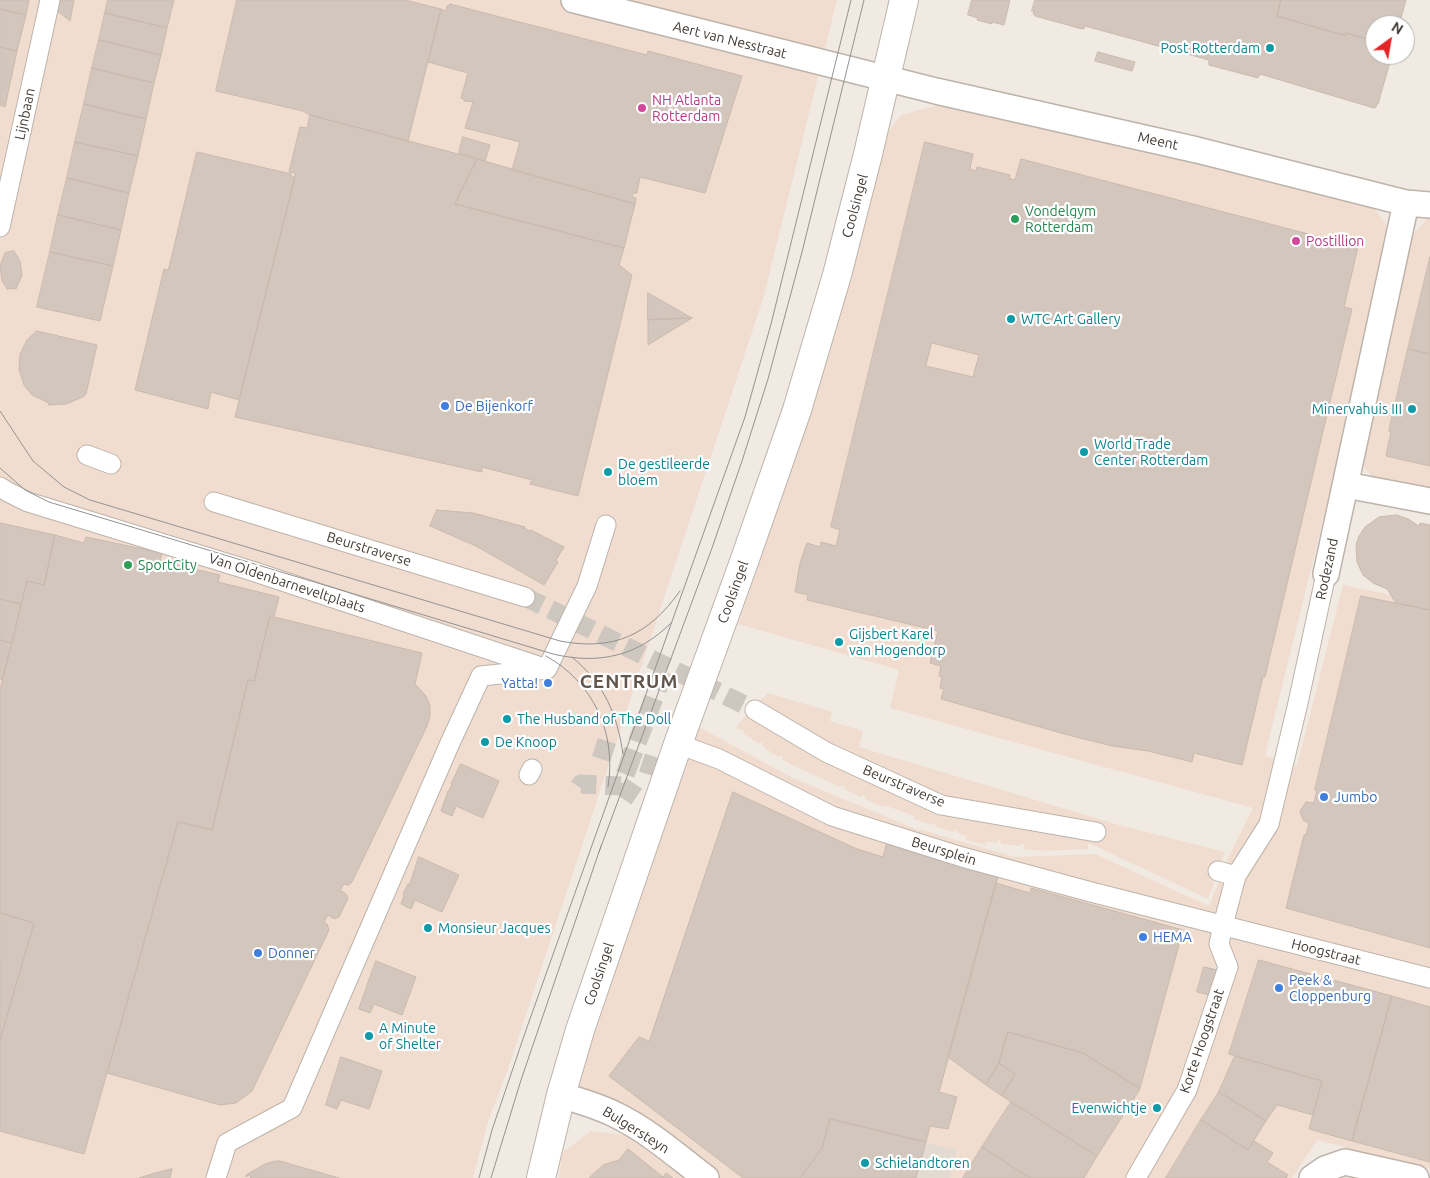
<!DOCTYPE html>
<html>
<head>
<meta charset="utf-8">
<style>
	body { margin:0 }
	#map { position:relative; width:1430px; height:1178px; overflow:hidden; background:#f0eae3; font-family:Ubuntu,sans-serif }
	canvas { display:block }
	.north { position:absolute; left:1365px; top:15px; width:50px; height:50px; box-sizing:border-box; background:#fff; border:1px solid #b3b0ae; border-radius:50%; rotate:32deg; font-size:14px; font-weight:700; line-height:20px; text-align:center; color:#413a34 }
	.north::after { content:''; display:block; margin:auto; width:18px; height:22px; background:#e62428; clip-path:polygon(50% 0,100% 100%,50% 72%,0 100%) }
</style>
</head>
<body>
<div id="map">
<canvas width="1430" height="1178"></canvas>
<div class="north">N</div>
</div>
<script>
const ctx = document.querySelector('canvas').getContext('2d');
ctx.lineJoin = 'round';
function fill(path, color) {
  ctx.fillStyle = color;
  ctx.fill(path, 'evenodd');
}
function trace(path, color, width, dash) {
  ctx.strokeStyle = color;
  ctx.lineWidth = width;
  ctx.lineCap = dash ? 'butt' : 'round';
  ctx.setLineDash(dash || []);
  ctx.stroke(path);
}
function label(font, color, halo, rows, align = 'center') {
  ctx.font = font + ' Ubuntu,sans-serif';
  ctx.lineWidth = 4.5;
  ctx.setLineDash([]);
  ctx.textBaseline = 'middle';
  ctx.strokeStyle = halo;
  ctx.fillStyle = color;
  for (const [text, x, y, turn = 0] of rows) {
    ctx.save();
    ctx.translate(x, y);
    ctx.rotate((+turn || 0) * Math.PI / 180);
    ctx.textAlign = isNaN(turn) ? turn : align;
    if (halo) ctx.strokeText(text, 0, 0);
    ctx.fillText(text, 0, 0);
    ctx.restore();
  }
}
const residential = new Path2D(`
	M830 1119 957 1150 950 1178H786Z`);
const commercial = new Path2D(`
	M0 0H837L764 296 508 1069 488 1122 473 1178H0Z
	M942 104 1196 160 1371 203 1393 235 1265 756 1297 766 1343 585 1430 603V1169L1317 1140 1292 1178H950L957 1150 830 1119 786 1178H710L568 1094 697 726 793 778 911 827 1015 857 1095 854 1209 906 1230 854 1253 808 890 708 899 670 738 624 810 414 884 138 901 115Z
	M1430 215V494L1380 485 1361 464 1410 238Z
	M768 693 832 712 830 721 863 731 859 747 1119 825 1225 852 1208 899 1091 844H1088V849L1046 851 1024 849V844H1020V846L1001 844V841L998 840 997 843 986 841V845L966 840 967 836 957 833V831L954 830 953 832 935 826V824L932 823 931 825 914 819V816L884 805 883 807 865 799 866 797 863 795 861 797 844 789 845 787 842 785 840 787 792 765 782 759 783 757 780 755 778 757 762 746 763 744 760 742 759 744 743 733 744 731 742 729 740 730 736 727 752 708Z
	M591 1131 632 1136 685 1178H559L562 1153Z`);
const building = new Path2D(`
	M0 0H29L26 15 0 9Z
	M59 0H74L70 21 56 10Z
	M108 0H174L167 28 105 13Z
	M237 0H405L441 9 408 141 310 115 303 111 216 91Z
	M972 0H1010L1004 25 992 22V24L977 20 978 18 968 15Z
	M1035 0H1281L1277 16 1346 36V33L1375 41V55H1392L1378 104H1377L1376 107 1374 108 1260 74 1258 78 1209 65V60L1085 26 1084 29 1082 28V29L1035 16V14H1033L1034 11H1032Z
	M1281 0H1406L1399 25H1375V41L1346 33V36L1277 16Z
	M450 4 647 55 648 51 742 76 705 193 640 177 637 193H633L632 197 636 198 635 204 512 170 520 142 465 128 473 102 464 101V99L461 98 468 73 428 62 441 9 446 11 447 6H449Z
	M0 9 26 15 17 51 0 47Z
	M105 13 167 28 161 55 99 40Z
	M99 40 161 55 154 83 92 68Z
	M0 47 17 51 5 107 0 105Z
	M1098 52 1135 62 1132 71 1095 61Z
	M92 68 154 83 146 119 84 104Z
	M84 104 146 119 138 156 75 142Z
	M310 115 477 159 455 204 624 248 619 265 632 275 578 496 530 484 532 480 482 467V472L235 417 295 177V173L289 172 300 127 307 128Z
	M463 137 490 145 485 161 459 153Z
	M75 142 138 156 129 193 67 178Z
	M925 142 973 154 970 169 976 171 977 167 1010 175 1009 178 1015 180 1021 159 1358 247 1344 307 1352 309 1265 677H1263L1242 765 1194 753 1192 762 1148 751 1112 746 1068 735 941 699 944 689 940 688 942 677 939 676 941 666 930 663 938 631 807 600 808 595 795 592 800 563 807 543 820 547 821 542 836 546 840 530 831 527ZM932 343 979 355 973 377 926 366Z
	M197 152 291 174V176L295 177 239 400 211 392 208 409 135 390 164 269 168 270Z
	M477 159 635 204 624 248 455 204Z
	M67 178 129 193 121 230 58 215Z
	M58 215 121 230 113 266 50 252Z
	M14 251 20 261 22 275 16 289 8 288V290L2 281 0 266 5 253Z
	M50 252 113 266 100 321 37 307Z
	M1430 257V354L1408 349Z
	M648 293 692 318 648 320Z
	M692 318 648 345V320Z
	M37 331 97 345 86 394 83 397 66 404 48 405 49 403 32 395 24 385 19 369 20 354 27 340Z
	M1408 349 1430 354V466L1386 456 1391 431H1389Z
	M437 510 473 513 525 527 524 528 530 531 531 530 564 547 556 560 558 562 544 585 476 546 430 526Z
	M1397 515 1408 519 1419 526 1420 523 1430 525V610L1396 603 1387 589 1373 583 1363 575 1357 562 1356 545 1359 536 1365 527 1379 517Z
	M0 523 55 535 44 585 27 581 21 604 0 599Z
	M55 535 84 543 86 537 162 553 160 561 220 575 218 582 279 597 274 616H270L254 681 248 680 212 830 178 822 84 1154 0 1131V1040L34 923 0 913V690L27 581 44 585Z
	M1361 596 1430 610V948L1286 908 1304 835H1306L1309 823 1303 820 1300 811 1306 802 1314 803 1317 790H1315Z
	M0 599 21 604 12 643 0 640Z
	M270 616 422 653 415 684 426 696 430 706V716L427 726 352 882 349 885 344 884 340 890 346 894 348 898 339 917 334 919 328 915 324 922 327 924 329 930 252 1091 236 1103 220 1105 107 1073 178 822 212 830 248 680 254 681Z
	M0 640 12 643 2 680 0 679Z
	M461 764 499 781 483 818 456 806 452 816 441 811 448 791H449L452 784H451L460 765Z
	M733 792 857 849 883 857 888 838 999 873 939 1092 957 1097 948 1129 930 1126 926 1142 830 1119 822 1148 800 1178H743L609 1076 639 1037 649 1041Z
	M419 857 459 875 442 912 415 900 411 909 401 904 404 895 403 894 408 884 409 885Z
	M996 883 1030 893 1031 888 1183 930 1140 1088 1083 1053 1008 1032 999 1063 986 1085 948 1057Z
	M0 913 34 923 0 1040Z
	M1259 960 1392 996 1352 1141 1309 1129 1322 1081 1229 1054Z
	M376 961 416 977 402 1015 374 1004 370 1013 359 1009Z
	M1204 967 1217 970 1210 995 1197 992Z
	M1392 996 1430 1007V1162L1352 1141Z
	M1008 1032 1083 1053 1140 1089 1097 1156 1002 1096 1015 1074 999 1063Z
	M1235 1056 1322 1081 1313 1115 1277 1105 1266 1121 1219 1092Z
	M341 1057 382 1071 369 1109 341 1100 337 1109 326 1105Z
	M999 1063 1015 1074 1002 1096 986 1085Z
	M1219 1092 1266 1121 1248 1150 1201 1120Z
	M1011 1102 1097 1156 1084 1178H1030L982 1147Z
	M830 1119 926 1142 916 1178H800L822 1148Z
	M1201 1120 1248 1150 1254 1141 1273 1153 1267 1162 1288 1175 1286 1178H1166Z
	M982 1147 1030 1178H963Z
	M628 1149 663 1177 666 1173 673 1178H589L603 1165 619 1160Z
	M276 1161H280L339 1178H251L249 1175 246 1177V1175L265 1164Z
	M172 1169 170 1178H139L152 1174Z`);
const pedestrianTunnel = new Path2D(`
	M525 597 755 710
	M595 747 631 759 666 666
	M621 786 655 809V812
	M579 787 581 784 621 786 631 759 668 771`);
const pedestrian = new Path2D(`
	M0 227 50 0
	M87 455 111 464
	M0 487 8 492 28 502 252 571 541 667
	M214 502 525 597
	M755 710 826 752 941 805 1096 832
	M678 744 719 759 832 816 962 857 1091 892 1430 978
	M529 775 532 769
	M1218 871 1236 876
	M216 1178 227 1143 292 1108 450 743 481 676 547 669 587 586 606 525
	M1136 1178 1187 1090 1228 967 1219 944 1223 925 1236 876 1269 824 1298 703 1326 574`);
const minor = new Path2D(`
	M574 0 936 91 1197 150 1406 203 1430 205
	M1346 485 1430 501
	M1326 574 1406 203
	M561 1095C579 1101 599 1106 616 1115 649 1131 677 1156 706 1178
	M1312 1178 1325 1169 1345 1162 1416 1178`);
const tertiary = new Path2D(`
	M541 1178 561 1095 580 1030 678 744 745 559 797 410 837 275 868 154 904 0`);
const tram = new Path2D(`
	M0 411 33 461 64 487 90 500 560 641C613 651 648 636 680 591
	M0 468 25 490 49 502 553 654C599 665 638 656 671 623
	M546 656C593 682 617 733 608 787
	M572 657C604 684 617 713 623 754
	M599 852 712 548 742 461 768 379 802 252 864 0
	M479 1178 492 1130 526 1030 745 417 771 324 851 0
	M491 1178 521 1080 601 846`);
const markers = [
	[1270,48,5,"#0f9aa8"],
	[642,108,5,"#d1479c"],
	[1015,219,5,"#2e9e5b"],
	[1296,241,5,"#d1479c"],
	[1011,319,5,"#0f9aa8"],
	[445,406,5,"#3f7fe0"],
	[1412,409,5,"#0f9aa8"],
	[1084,452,5,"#0f9aa8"],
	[608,472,5,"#0f9aa8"],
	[128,565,5,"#2e9e5b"],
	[839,642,5,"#0f9aa8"],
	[548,683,5,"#3f7fe0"],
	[507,719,5,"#0f9aa8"],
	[485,742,5,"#0f9aa8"],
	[1324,797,5,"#3f7fe0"],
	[428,928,5,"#0f9aa8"],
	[1143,937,5,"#3f7fe0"],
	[258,953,5,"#3f7fe0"],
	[1279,988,5,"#3f7fe0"],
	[369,1036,5,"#0f9aa8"],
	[1157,1108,5,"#0f9aa8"],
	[865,1163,5,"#0f9aa8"]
];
const streetNames = [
	["Aert van Nesstraat",730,40,14],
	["Lijnbaan",25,114,-78],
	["Meent",1158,141,12],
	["Coolsingel",855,206,-75],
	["Beurstraverse",369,549,17],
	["Rodezand",1327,569,-78],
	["Van Oldenbarneveltplaats",287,583,18],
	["Coolsingel",733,592,-70],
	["Beurstraverse",904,786,23],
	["Beursplein",944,851,17],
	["Hoogstraat",1326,952,14],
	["Coolsingel",599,974,-71],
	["Korte Hoogstraat",1202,1041,-71],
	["Bulgersteyn",636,1130,32]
];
const cultureNames = [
	["Post Rotterdam",1260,48,"right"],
	["WTC Art Gallery",1021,319],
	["Minervahuis III",1402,409,"right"],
	["World Trade",1094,444],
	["Center Rotterdam",1094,460],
	["De gestileerde",618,464],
	["bloem",618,480],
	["Gijsbert Karel",849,634],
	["van Hogendorp",849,650],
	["The Husband of The Doll",517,719],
	["De Knoop",495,742],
	["Monsieur Jacques",438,928],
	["A Minute",379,1028],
	["of Shelter",379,1044],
	["Evenwichtje",1147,1108,"right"],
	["Schielandtoren",875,1163]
];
const hotelNames = [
	["NH Atlanta",652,100],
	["Rotterdam",652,116],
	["Postillion",1306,241]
];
const leisureNames = [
	["Vondelgym",1025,211],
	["Rotterdam",1025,227],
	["SportCity",138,565]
];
const shopNames = [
	["De Bijenkorf",455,406],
	["Yatta!",538,683,"right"],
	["Jumbo",1334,797],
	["HEMA",1153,937],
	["Donner",268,953],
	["Peek &",1289,980],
	["Cloppenburg",1289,996]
];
const districtNames = [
	["CENTRUM",629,682]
];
fill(residential, '#e3dbd2');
fill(commercial, '#f1ddcf');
fill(building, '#d3c6bd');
trace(building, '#cabaae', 1);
trace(pedestrianTunnel, '#cdc7c0', 19, [19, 9]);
trace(pedestrian, '#bdb3aa', 21);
trace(minor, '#bdb3aa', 28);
trace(tertiary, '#bdb3aa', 30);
trace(pedestrian, '#fff', 19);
trace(minor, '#fff', 25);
trace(tertiary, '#fff', 28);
trace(tram, '#929292', 1);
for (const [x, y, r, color] of markers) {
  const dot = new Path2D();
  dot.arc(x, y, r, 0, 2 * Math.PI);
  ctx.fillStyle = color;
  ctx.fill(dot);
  trace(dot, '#fff', 2);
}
label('14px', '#413a34', '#fff', streetNames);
label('14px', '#0d838f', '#fff', cultureNames, 'left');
label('14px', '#b23c85', '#fff', hotelNames, 'left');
label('14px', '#27864d', '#fff', leisureNames, 'left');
label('14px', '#366cbe', '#fff', shopNames, 'left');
ctx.letterSpacing = '1px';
label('bold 19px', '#63564c', '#fff', districtNames);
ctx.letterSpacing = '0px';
</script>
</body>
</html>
